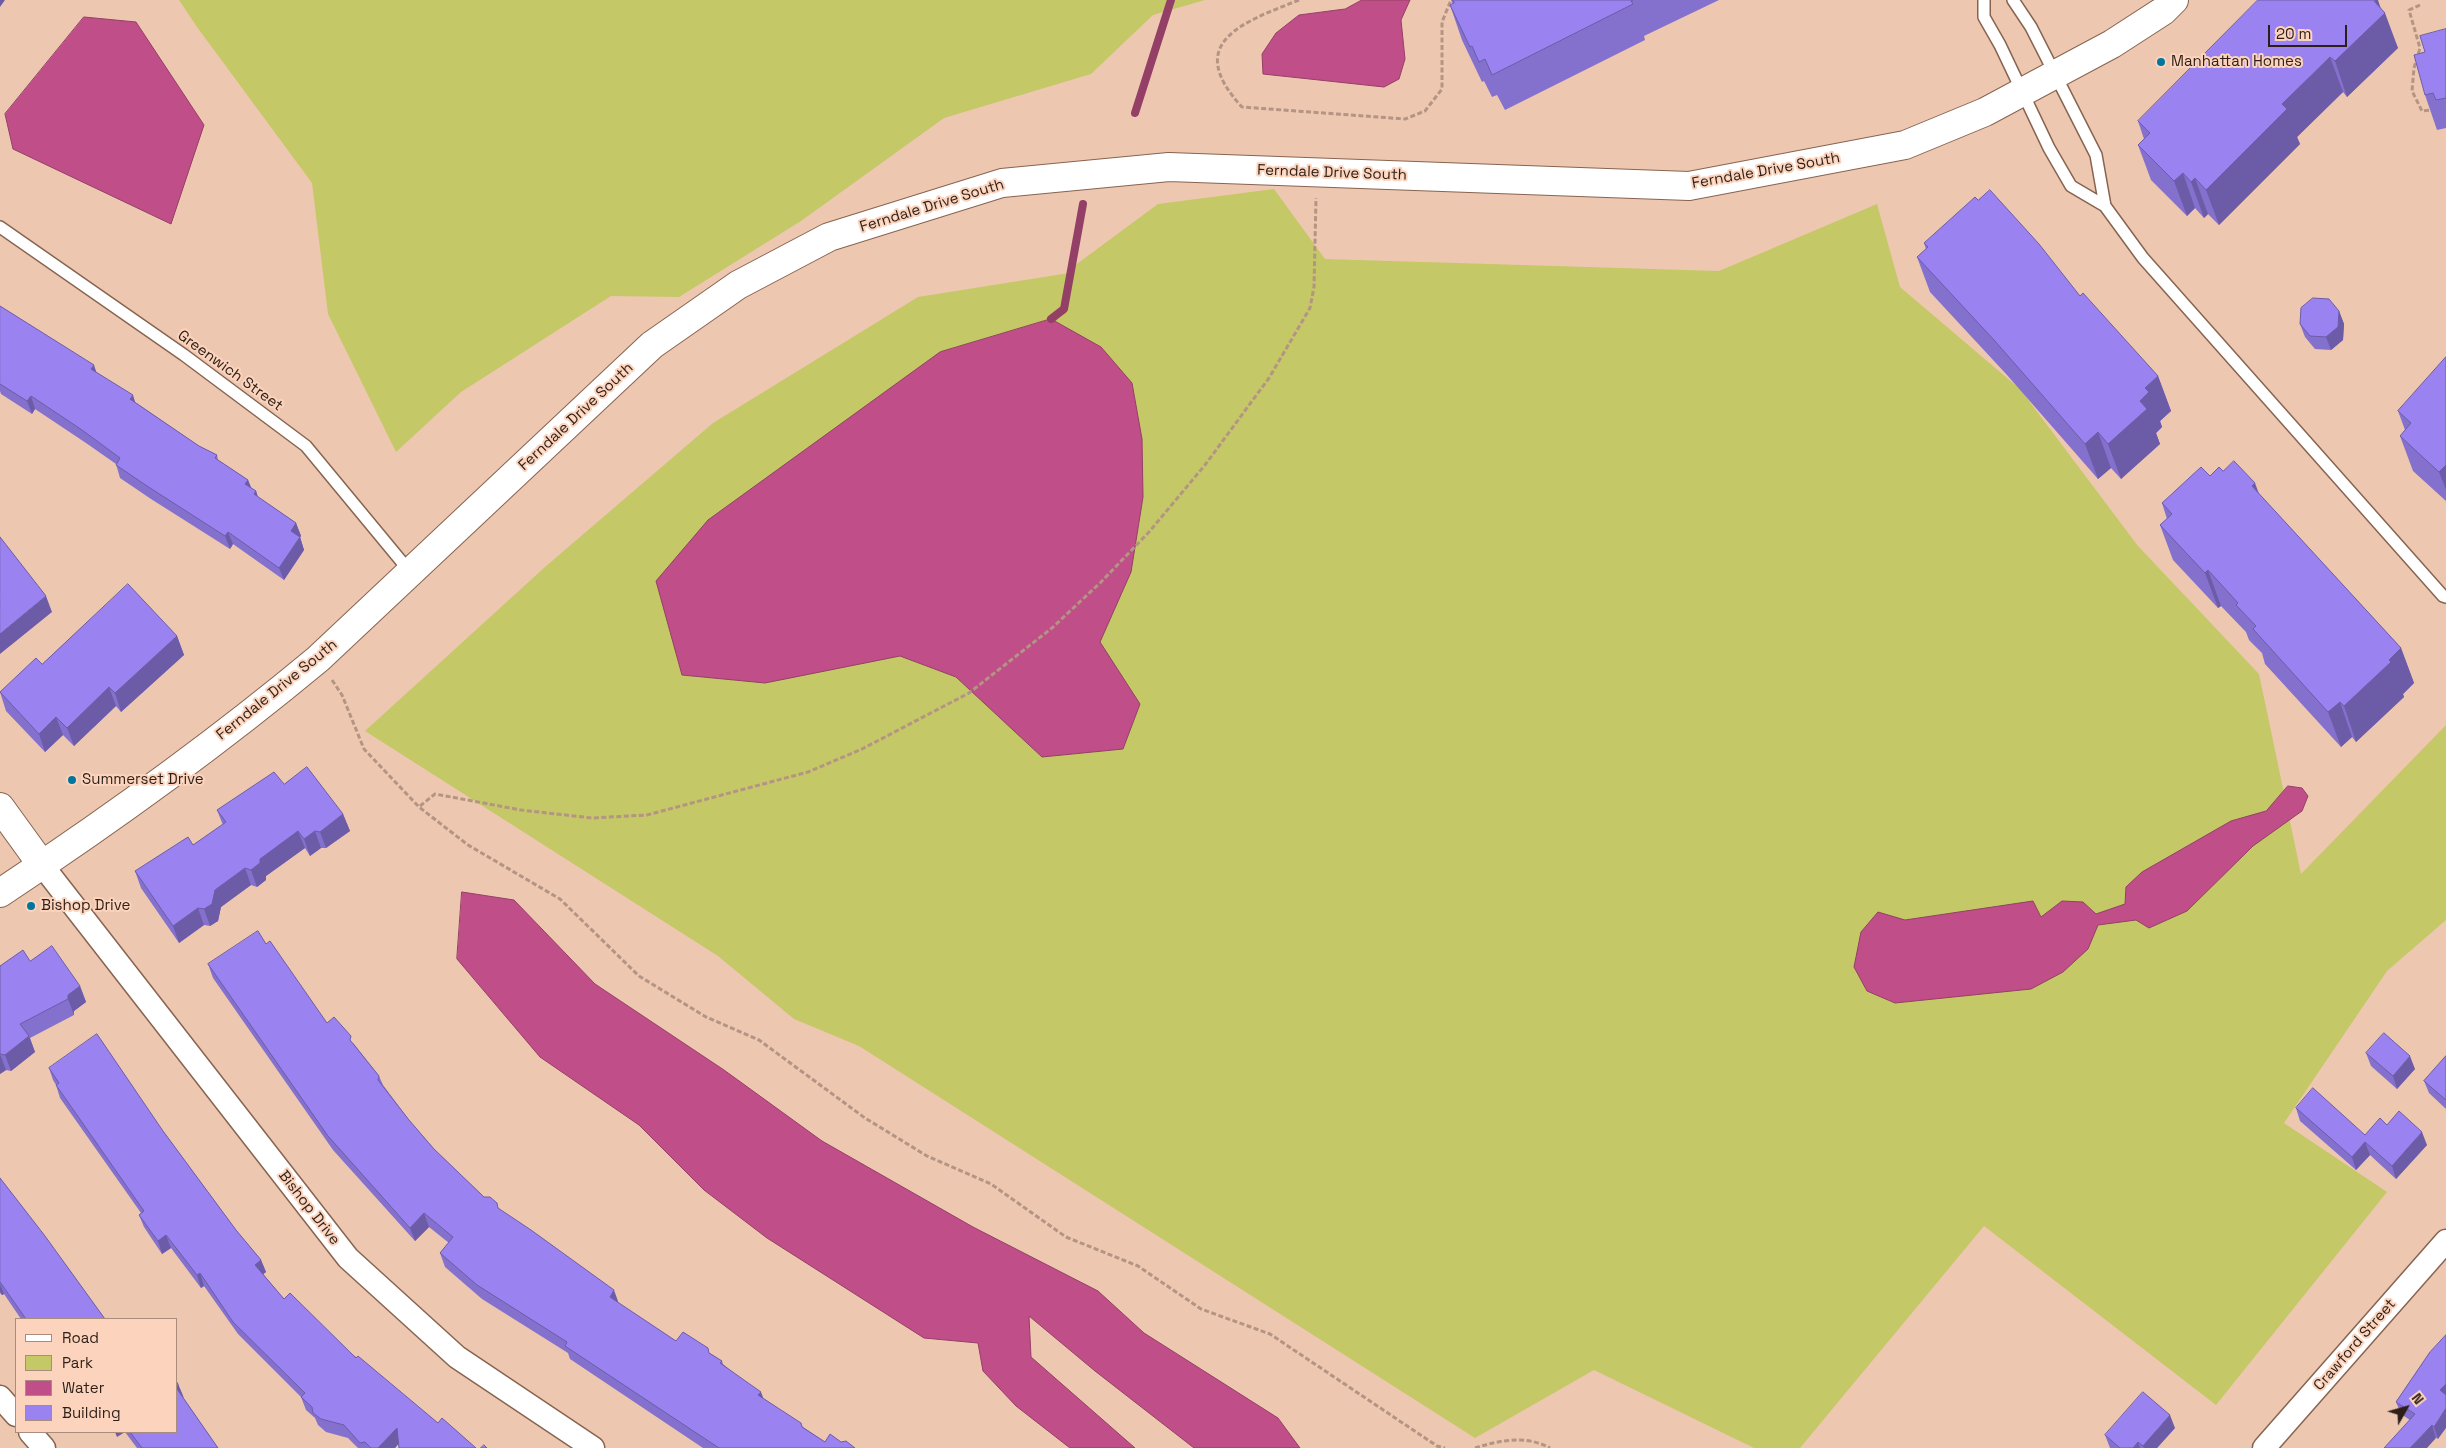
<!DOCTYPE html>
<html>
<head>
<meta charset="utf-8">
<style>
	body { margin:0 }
	#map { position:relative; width:2446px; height:1448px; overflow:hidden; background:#eec7b1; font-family:"Space Grotesk",sans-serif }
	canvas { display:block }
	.legend { position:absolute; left:15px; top:1318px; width:162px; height:115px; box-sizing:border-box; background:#fcd4bd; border:1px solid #a98c7b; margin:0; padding:6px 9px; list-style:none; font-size:15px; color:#2d1f17 }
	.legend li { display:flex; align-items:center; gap:10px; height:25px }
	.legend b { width:25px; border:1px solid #a98c7b }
	.north { position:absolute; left:2381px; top:1383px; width:50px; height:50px; -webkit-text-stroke:4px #fcd4bd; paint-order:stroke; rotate:52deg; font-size:14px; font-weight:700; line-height:20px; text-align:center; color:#2d1f17 }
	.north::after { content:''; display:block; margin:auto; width:18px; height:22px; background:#2d1f17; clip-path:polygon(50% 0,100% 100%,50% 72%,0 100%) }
	.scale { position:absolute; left:2268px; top:25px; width:79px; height:22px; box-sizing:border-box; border:2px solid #2d1f17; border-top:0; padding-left:6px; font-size:15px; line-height:18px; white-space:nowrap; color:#2d1f17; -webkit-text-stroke:4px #fcd4bd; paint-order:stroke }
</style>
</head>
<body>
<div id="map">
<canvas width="2446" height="1448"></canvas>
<ul class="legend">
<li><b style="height:6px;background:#fff"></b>Road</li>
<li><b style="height:14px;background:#c4c866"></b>Park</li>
<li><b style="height:14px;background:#c04e88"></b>Water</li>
<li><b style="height:14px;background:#9a83f0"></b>Building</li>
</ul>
<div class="north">N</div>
<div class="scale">20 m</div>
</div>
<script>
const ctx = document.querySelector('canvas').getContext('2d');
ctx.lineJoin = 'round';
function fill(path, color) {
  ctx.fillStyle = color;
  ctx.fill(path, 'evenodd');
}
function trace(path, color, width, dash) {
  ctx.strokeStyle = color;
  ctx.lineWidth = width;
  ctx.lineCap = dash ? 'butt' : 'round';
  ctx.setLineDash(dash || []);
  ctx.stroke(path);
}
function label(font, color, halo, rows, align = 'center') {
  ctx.font = font + ' "Space Grotesk",sans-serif';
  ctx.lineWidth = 4;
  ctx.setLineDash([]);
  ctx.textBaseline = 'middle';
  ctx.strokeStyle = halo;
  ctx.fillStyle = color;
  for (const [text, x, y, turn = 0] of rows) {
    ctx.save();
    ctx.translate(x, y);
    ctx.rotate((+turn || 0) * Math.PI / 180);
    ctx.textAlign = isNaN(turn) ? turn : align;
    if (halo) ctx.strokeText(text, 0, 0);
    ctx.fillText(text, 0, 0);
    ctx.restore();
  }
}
const green = new Path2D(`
	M179 0H1205L1153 15 1091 74 944 118 801 221 679 297 611 296 461 392 396 452 328 314 312 183 197 27Z
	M1274 189 1325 259 1719 271 1877 204 1900 287 2020 389 2138 546 2259 674 2301 874 2446 725V920L2387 971 2284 1123 2387 1192 2216 1405 1984 1226 1800 1448H1754L1594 1370 1475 1438 859 1046 794 1019 718 956 365 731 545 567 713 423 918 297 1069 273 1070 269 1158 204Z`);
const water = new Path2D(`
	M1362 0H1410L1401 20 1405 59 1399 79 1384 87 1263 74 1262 54 1276 33 1299 15 1345 9Z
	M84 17 136 22 204 125 171 224 13 149 5 114Z
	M1051 319 1101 347 1132 383 1142 439 1143 497 1131 572 1100 642 1140 704 1123 749 1042 757 956 677 900 656 765 683 682 675 656 581 708 520 940 352Z
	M2288 786 2302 788 2308 796 2302 811 2253 846 2187 911 2149 928 2136 920 2098 925 2088 949 2063 972 2031 989 1895 1003 1867 991 1854 967 1861 932 1878 912 1905 920 2033 901 2041 917 2062 901 2083 902 2096 914 2125 904 2126 887 2142 872 2231 821 2266 811Z
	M462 892 514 900 595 984 724 1070 822 1141 973 1227 1098 1291 1144 1333 1278 1418 1300 1448H1194L1095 1371 1029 1316 1031 1357 1135 1448H1070L1016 1406 983 1371 978 1343 924 1338 767 1238 704 1190 639 1125 540 1057 457 959Z`);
const stream = new Path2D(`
	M1135 113 1171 0
	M1051 319 1064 309 1083 204`);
const path = new Path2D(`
	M1299 0C1244 22 1182 42 1242 107L1405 119 1425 111 1442 89V22L1451 0
	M2420 5 2409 10 2420 48 2414 68 2412 91 2422 111 2432 110
	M332 680 342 695 364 749 419 807 468 845 560 899 639 976 706 1017 759 1040 865 1118 927 1156 991 1184 1066 1237 1138 1266 1201 1309 1270 1334 1437 1446 1445 1448
	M420 806 435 794 521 810 592 818 647 815 808 772 862 749 969 693 1052 628 1101 582 1149 532 1205 465 1269 378 1310 308 1314 287 1316 198
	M1475 1448C1500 1440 1526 1435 1550 1448`);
const lane = new Path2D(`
	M1984 0V17L2000 45 2049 148 2071 186 2105 206 2143 258 2443 596 2446 597
	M2013 0 2031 27 2096 155 2105 206
	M0 227 184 355 306 446 411 573`);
const street = new Path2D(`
	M42 865 348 1258 457 1357 593 1448
	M0 1397 16 1415
	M30 1432 44 1448
	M2264 1448 2446 1241`);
const secondary = new Path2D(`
	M0 807 42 865
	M0 893C109 821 217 743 318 659L652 345 738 285 829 237 1002 183 1169 167 1689 186 1905 145 1985 112 2054 75 2112 44 2163 11 2174 0`);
const wall = new Path2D(`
	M1451 0H1719L1644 36 1645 40 1505 110 1497 95 1492 97 1484 81 1482 82 1462 40 1450 5 1453 4Z
	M2380 8 2398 48 2347 97 2343 92 2297 137 2300 144 2219 225 2208 214 2204 218 2195 208 2187 216 2151 180 2138 145 2144 139 2138 121Z
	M2446 29V129V128L2437 130 2425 95V52Z
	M1924 243 2080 296 2158 376 2171 411 2160 421 2162 427 2156 433 2160 444 2121 479 2111 468 2098 479 2007 375 1930 292 1917 257 1926 249Z
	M0 306 96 372 135 402 199 446 217 455 218 460 248 480 251 488 256 491 258 497 296 523 301 536 300 537 304 550 284 580 233 544 230 549 151 499 120 478 116 464 86 443 35 409 32 414 1 394 0 391Z
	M2339 311 2344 324 2343 340 2331 350 2315 349 2305 337 2300 324Z
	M2446 357V501L2413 471 2400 436 2405 430 2398 411Z
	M2223 471 2258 493 2401 648 2414 683 2403 694 2404 697 2356 742 2352 737 2341 747 2265 664 2262 653 2249 640 2246 632 2221 606 2218 608 2173 560 2160 525 2167 519 2162 503 2210 476Z
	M177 636 184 655 121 712 116 706 74 746 63 735 45 752 6 711 0 692 42 664Z
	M284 784 343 814 350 831 326 848H321L310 856 305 848 266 876V880L257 887 251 885 221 907 218 921 210 926 204 925 179 943 141 888 135 871 193 845 223 825 217 810Z
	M266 944 327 1023 354 1044 379 1076 383 1085 409 1120 434 1149 484 1197 618 1303 676 1341 710 1353 722 1361 723 1364 763 1398 803 1427 825 1442H841L855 1448H703L570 1359 568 1353 482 1299 445 1267 440 1253 449 1243 429 1227 415 1241 333 1150 213 978 208 964Z
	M30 961 80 986 86 1002 74 1011V1015L30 1038 35 1052 11 1071 6 1070 0 1074V966Z
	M2366 1053 2415 1069 2397 1089 2371 1066Z
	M2446 1056V1109L2429 1093 2424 1081Z
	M49 1068 163 1131 236 1230 261 1260 266 1272 263 1274 284 1299 438 1423 476 1448 398 1444 395 1448H358L348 1438 326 1432 318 1425 315 1418 306 1410 301 1397 238 1334 204 1286 201 1288 171 1248 162 1254 144 1227 139 1215 141 1213 60 1098 56 1085 53 1080Z
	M2296 1108 2365 1135 2387 1125 2427 1145 2396 1179 2370 1155 2356 1170 2300 1121Z
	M0 1178 105 1319H21L4 1294 2 1295 0 1293Z
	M2430 1352 2438 1439 2401 1414 2396 1402Z
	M178 1384 184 1399 218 1448H137L125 1432H176Z
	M2175 1428 2157 1448H2110L2105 1435Z`);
const shadedWall = new Path2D(`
	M0 0H5L0 7Z
	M2376 0H2378L2383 15 2385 13 2398 48 2347 97 2335 61Z
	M2330 57 2343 92 2297 137 2300 144 2219 225 2206 190 2282 104Z
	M2183 173 2195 208 2187 216 2174 181Z
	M2195 178 2208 214 2204 218 2191 182Z
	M2339 311 2344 324 2343 340 2331 350 2326 337Z
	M94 365 98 377 91 369Z
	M2158 376 2171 411 2160 421 2162 427 2156 433 2160 444 2121 479 2108 444 2140 401 2145 388Z
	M133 395 137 408 130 399Z
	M31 396 35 409 32 414 27 401Z
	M2098 432 2111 468 2098 479 2085 444Z
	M2446 465V490L2439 472Z
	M248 480 253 492 245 484Z
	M2255 483 2268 518 2252 486Z
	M256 491 260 504 254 494Z
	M296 523 301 536 295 544 291 531Z
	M228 532 233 544 230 549 225 536Z
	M300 537 304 550 284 580 279 568Z
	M2208 570 2221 606 2218 608 2205 573Z
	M46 596 52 612 0 654V634Z
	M177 636 184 655 121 712 115 693Z
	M2401 648 2414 683 2403 694 2404 697 2356 742 2344 706 2389 660Z
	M109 687 116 706 74 746 67 728Z
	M2340 702 2352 737 2341 747 2328 712Z
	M56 717 63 735 45 752 39 734Z
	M343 814 350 831 326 848 320 832Z
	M298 831 305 848 266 876V880L257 887 251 870 260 859Z
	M315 831 321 848 310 856 304 839Z
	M245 868 251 885 221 907 218 921 210 926 204 909 215 890Z
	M198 908 204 925 179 943 173 926Z
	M80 986 86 1002 74 1011V1015L68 999V995Z
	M29 1036 35 1052 11 1071 5 1055Z
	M0 1054 6 1070 0 1074Z
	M2410 1056 2415 1069 2397 1089 2393 1076Z
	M2422 1132 2427 1145 2396 1179 2392 1166Z
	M2365 1142 2370 1155 2356 1170 2352 1157Z
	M424 1213 429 1227 415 1241 410 1228Z
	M166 1235 171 1248 162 1254 158 1241Z
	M261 1260 266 1272 260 1277 255 1265Z
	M200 1273 204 1286 201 1288 197 1275Z
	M0 1284 4 1294 2 1295 0 1291Z
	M614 1290 619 1304 610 1297Z
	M178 1384 184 1398 177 1389Z
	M2446 1384V1401L2440 1390Z
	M761 1392 766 1405 758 1395Z
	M2446 1408V1428L2438 1439 2434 1427Z
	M2170 1415 2175 1428 2157 1448H2144L2143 1446Z
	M2432 1425 2436 1438 2427 1448H2410Z
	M397 1428 401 1441 395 1448H378Z
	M115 1432H125L117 1437Z
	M2138 1442 2140 1448H2133Z`);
const building = new Path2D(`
	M1453 0H1633L1631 1 1633 4 1492 75 1485 59 1479 62 1472 46 1470 47 1450 5 1454 3Z
	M2258 0H2376L2374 1 2385 13 2335 61 2330 57 2282 104 2287 109 2206 190 2195 178 2191 182 2183 173 2174 181 2138 145 2150 133 2138 121Z
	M2446 29V98L2436 100 2433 93 2425 95 2414 55 2425 52 2420 36Z
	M1990 190 2039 244 2080 296 2083 293 2158 376 2145 388 2149 392 2140 401 2147 409 2108 444 2098 432 2085 444 1994 340 1917 257 1928 247 1924 243 1975 197 1978 200Z
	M2313 298 2329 299 2339 311 2338 327 2326 337 2310 336 2300 324 2301 308Z
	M0 306 94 365 91 369 133 395 130 399 199 446 217 455 215 458 248 480 245 484 256 491 254 494 296 523 291 531 300 537 279 568 228 532 225 536 147 486 116 465 120 458 82 430 31 396 27 401 0 384Z
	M2446 357V465L2439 472 2400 436 2411 423 2398 411Z
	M2234 461 2255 483 2252 486 2401 648 2389 660 2391 662 2344 706 2340 702 2328 712 2253 629 2256 626 2236 605 2238 603 2208 570 2205 573 2160 525 2172 514 2162 503 2201 467 2210 476 2219 467 2223 471Z
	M0 537 46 596 0 634Z
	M128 584 177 636 115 693 109 687 67 728 56 717 39 734 0 692 36 658 42 664Z
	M307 767 343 814 320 832 315 831 304 839 298 831 260 859V863L251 870 245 868 215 890 212 904 204 909 198 908 173 926 135 871 188 837 193 845 226 822 217 810 274 772 284 784Z
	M258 931 266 944 270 941 327 1023 334 1017 351 1036 350 1040 379 1076 378 1080 409 1120 434 1149 484 1197H490L497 1203 498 1208 531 1230 614 1290 610 1297 676 1341 683 1332 708 1348 709 1353 722 1361 720 1363 761 1392 758 1395 801 1423 802 1427 825 1442 830 1434 841 1442 846 1441 855 1448H719L565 1346 567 1342 477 1285 440 1253 453 1237 424 1213 410 1228 328 1136 208 964Z
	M52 946 80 986 68 995V999L20 1024 29 1036 5 1055 0 1054V966L23 950 30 961Z
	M2384 1033 2410 1056 2393 1076 2366 1053Z
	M97 1034 163 1131 236 1230 261 1260 255 1265 284 1299 290 1293 356 1358 358 1356 438 1423 442 1418 476 1448H399L397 1428 378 1448H371L365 1442 360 1443 344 1425 321 1419 313 1413 312 1407 301 1397 305 1393 233 1322 200 1273 197 1275 166 1235 158 1241 139 1215 144 1211 56 1085 59 1083 49 1068Z
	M2446 1056V1100L2424 1081Z
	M2313 1088 2365 1135 2380 1118 2387 1125 2399 1111 2422 1132 2392 1166 2365 1142 2352 1157 2296 1108Z
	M0 1178 45 1236 105 1319H26L0 1282Z
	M2446 1335V1384L2440 1390 2446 1395V1408L2434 1427 2432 1425 2410 1448H2384L2415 1414 2396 1402 2430 1352Z
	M176 1381 178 1384 177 1389 184 1399 218 1448H142L130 1432H176Z
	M2143 1392 2170 1415 2143 1446 2138 1442 2133 1448H2120L2105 1435Z
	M484 1445 487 1448H481Z`);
const markers = [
	[2161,62,5,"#00769f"],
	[72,780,5,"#00769f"],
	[31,906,5,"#00769f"]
];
const poiNames = [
	["Manhattan Homes",2171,62],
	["Summerset Drive",82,780],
	["Bishop Drive",41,906]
];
const streetNames = [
	["Ferndale Drive South",1766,171,-10],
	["Ferndale Drive South",1332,173,2],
	["Ferndale Drive South",932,206,-17],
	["Greenwich Street",230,371,36],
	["Ferndale Drive South",576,417,-43],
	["Ferndale Drive South",277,690,-39],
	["Bishop Drive",309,1208,52],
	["Crawford Street",2355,1345,-49]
];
fill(green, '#c4c866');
fill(water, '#c04e88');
trace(water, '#944066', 1);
trace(stream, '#944066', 8);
trace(lane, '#876450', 14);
trace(street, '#876450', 25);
trace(secondary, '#876450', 30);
trace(path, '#b49483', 3, [5, 2.5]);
trace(lane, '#fff', 11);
trace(street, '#fff', 22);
trace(secondary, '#fff', 28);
fill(wall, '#8471ce');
fill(shadedWall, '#6c5ca8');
fill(building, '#9a83f0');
trace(building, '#6c5ca8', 1);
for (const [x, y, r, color] of markers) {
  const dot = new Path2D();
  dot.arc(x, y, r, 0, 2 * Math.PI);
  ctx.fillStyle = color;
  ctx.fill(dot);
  trace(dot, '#fcd4bd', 2);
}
label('15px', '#2d1f17', '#fcd4bd', poiNames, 'left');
label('15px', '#2d1f17', '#fcd4bd', streetNames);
</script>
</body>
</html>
